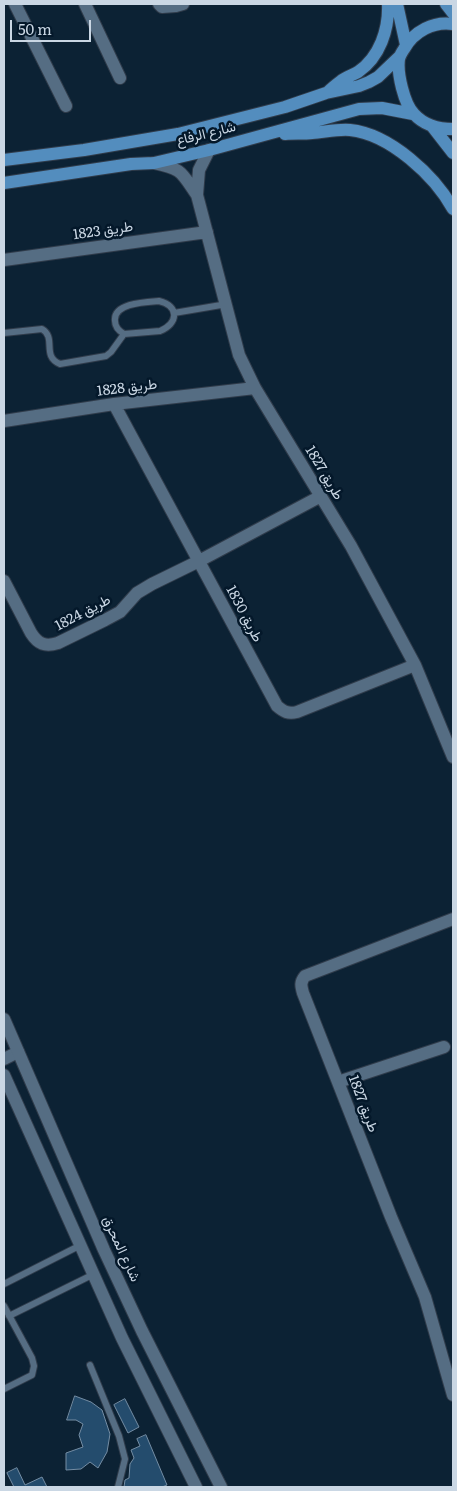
<!DOCTYPE html>
<html>
<head>
<meta charset="utf-8">
<style>
	body { margin:0 }
	#map { position:relative; width:457px; height:1491px; overflow:hidden; background:#0c2234; font-family:Literata,serif }
	canvas { display:block }
	.frame { position:absolute; inset:0; border:5px solid #cad7e4; pointer-events:none }
	.scale { position:absolute; left:10px; top:20px; width:81px; height:22px; box-sizing:border-box; border:2px solid #cad7e4; border-top:0; padding-left:6px; font-size:15px; line-height:18px; white-space:nowrap; color:#cad7e4; -webkit-text-stroke:4px #04182a; paint-order:stroke }
</style>
</head>
<body>
<div id="map">
<canvas width="457" height="1491"></canvas>
<div class="frame"></div>
<div class="scale">50 m</div>
</div>
<script>
const ctx = document.querySelector('canvas').getContext('2d');
ctx.lineJoin = 'round';
function fill(path, color) {
  ctx.fillStyle = color;
  ctx.fill(path, 'evenodd');
}
function trace(path, color, width, dash) {
  ctx.strokeStyle = color;
  ctx.lineWidth = width;
  ctx.lineCap = dash ? 'butt' : 'round';
  ctx.setLineDash(dash || []);
  ctx.stroke(path);
}
function label(font, color, halo, rows, align = 'center') {
  ctx.font = font + ' Literata,Vazirmatn,serif';
  ctx.lineWidth = 5;
  ctx.setLineDash([]);
  ctx.textBaseline = 'middle';
  ctx.strokeStyle = halo;
  ctx.fillStyle = color;
  for (const [text, x, y, turn = 0] of rows) {
    ctx.save();
    ctx.translate(x, y);
    ctx.rotate((+turn || 0) * Math.PI / 180);
    ctx.textAlign = isNaN(turn) ? turn : align;
    if (halo) ctx.strokeText(text, 0, 0);
    ctx.fillText(text, 0, 0);
    ctx.restore();
  }
}
const building = new Path2D(`
	M75 1396 91 1402 102 1410 110 1434 107 1452 98 1468 90 1462 81 1469 66 1470V1453L83 1447 79 1435 83 1424 76 1420H67Z
	M125 1399 139 1427 128 1433 114 1405Z
	M146 1435 167 1485 162 1487H124L125 1480 129 1478 130 1464 134 1458 131 1450 140 1446 137 1439Z
	M17 1468 25 1485 42 1477 47 1487H14L7 1473Z`);
const service = new Path2D(`
	M159 301C180 306 178 324 160 331L124 334C119 331 115 327 115 321 113 303 146 302 159 301Z
	M174 313 227 304
	M4 333 42 329C57 338 41 356 60 364L106 356 111 352 124 334
	M4 1284 79 1246
	M4 1306 32 1358 34 1366 32 1375 4 1389
	M9 1316 92 1275
	M90 1365 119 1436 125 1459 118 1487`);
const minor = new Path2D(`
	M15 4 66 106
	M85 4 120 78
	M159 4 162 7 176 6 183 4
	M154 163C183 169 181 172 197 195L199 170 209 150
	M197 195 239 355 255 388 351 546 415 665 453 757
	M4 260 207 232
	M114 404 277 706C284 712 288 714 297 712L415 665
	M4 421 114 404 255 388
	M4 581 31 633C38 644 45 647 58 643L105 620 120 612 137 593 152 584 199 561 321 496
	M453 919 305 976C300 982 301 986 303 993L391 1217 425 1297 453 1395
	M4 1059 18 1052
	M338 1082 444 1047`);
const secondary = new Path2D(`
	M4 1019 104 1250 142 1331 221 1487
	M4 1075 122 1338 196 1487`);
const primary = new Path2D(`
	M397 4 406 45
	M446 4 453 13
	M453 24C434 21 414 31 404 49 402 52 400 55 399 59 397 73 404 104 414 114 424 125 439 129 453 129
	M329 91C333 87 337 84 341 81 346 77 353 75 358 72 380 57 389 29 388 4
	M432 126 453 153
	M285 134C294 133 303 134 312 133 325 132 337 129 350 130 390 134 435 176 453 209
	M4 160 84 150 178 134 285 107 326 93 359 86 369 82 378 77 399 57
	M4 183 131 164 154 163 209 150 359 109 382 108 413 114`);
const streetNames = [
	["شارع الرفاع",206,134,-14],
	["طريق 1823",103,231,-8],
	["طريق 1828",127,388,-7],
	["طريق 1827",324,473,59],
	["طريق 1824",83,613,-28],
	["طريق 1830",244,614,62],
	["طريق 1827",363,1104,69],
	["شارع المحرق",121,1249,65]
];
fill(building, '#244c6d');
trace(building, '#748da4', 1);
trace(service, '#303c4b', 8);
trace(minor, '#303c4b', 14);
trace(secondary, '#303c4b', 14);
trace(primary, '#303c4b', 14);
trace(service, '#556d83', 6);
trace(minor, '#556d83', 12);
trace(secondary, '#556d83', 12);
trace(primary, '#538dbe', 12);
label('14px', '#cad7e4', '#04182a', streetNames);
</script>
</body>
</html>
